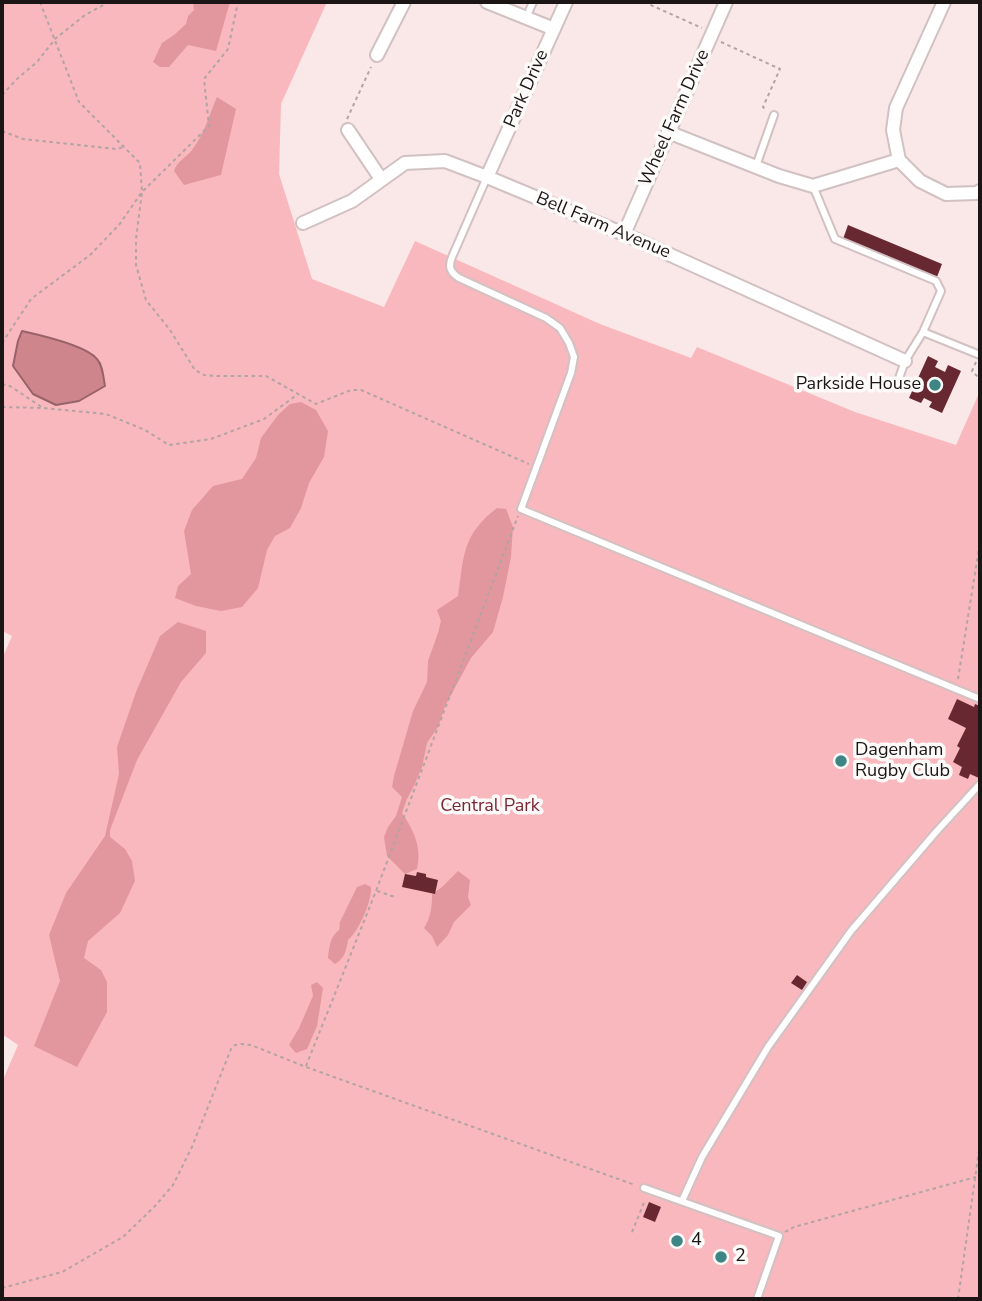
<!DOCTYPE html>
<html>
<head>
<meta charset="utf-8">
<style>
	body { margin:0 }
	#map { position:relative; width:982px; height:1301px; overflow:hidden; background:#fae8e9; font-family:"Nunito Sans",sans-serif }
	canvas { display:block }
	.frame { position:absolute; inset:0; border:4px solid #1b1515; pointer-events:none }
</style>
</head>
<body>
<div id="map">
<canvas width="982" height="1301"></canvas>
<div class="frame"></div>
</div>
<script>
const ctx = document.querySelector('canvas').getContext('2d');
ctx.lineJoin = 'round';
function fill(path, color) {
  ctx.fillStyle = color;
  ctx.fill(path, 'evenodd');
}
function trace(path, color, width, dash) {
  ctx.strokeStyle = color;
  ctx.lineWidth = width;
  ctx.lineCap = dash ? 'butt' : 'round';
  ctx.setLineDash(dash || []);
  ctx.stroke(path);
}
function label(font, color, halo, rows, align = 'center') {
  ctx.font = font + ' "Nunito Sans",sans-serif';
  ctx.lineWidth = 7;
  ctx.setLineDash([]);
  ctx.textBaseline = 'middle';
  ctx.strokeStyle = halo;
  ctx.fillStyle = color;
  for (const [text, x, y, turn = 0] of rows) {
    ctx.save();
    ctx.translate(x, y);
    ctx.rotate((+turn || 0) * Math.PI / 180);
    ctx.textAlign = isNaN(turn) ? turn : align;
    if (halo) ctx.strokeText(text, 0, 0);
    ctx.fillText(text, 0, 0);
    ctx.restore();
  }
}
const green = new Path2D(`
	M2 2H327L281 104 279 174 312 279 384 307 415 241 600 324 691 358 697 347 855 412 956 445 980 391V1299H2V1082L18 1045 2 1034V659L12 636 2 631Z`);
const forest = new Path2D(`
	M193 2H230L216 51 188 45 169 67H160L153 62 162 43 174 35 186 24 188 16 194 10Z
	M217 97 236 109 221 175 184 185 174 171C177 161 186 158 192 150 205 133 209 115 217 97Z
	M301 402 316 410 328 431 324 457 309 483 301 508 290 528 275 536 267 550 258 588 242 607 221 611 196 606 175 598 178 586 191 574 184 531 192 510 213 486 242 479 256 458 261 438 278 415 290 404Z
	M497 508 506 509 513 527 511 557 503 597 493 632 471 658 445 706 438 727 427 743 422 767 414 786 407 799 402 813C414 831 422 847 417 869L405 874 387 856 384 837 388 827 396 816 402 797 392 787 394 776 413 711 427 682 428 661 438 633 441 621 437 610 458 596C464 555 462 535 497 508Z
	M178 622 206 631V653L181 682 137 760 110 830V837L125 849 132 861 135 881 120 913 88 941 84 958 101 970 107 982V1012L77 1067 34 1046 60 981 49 935 66 893 105 836 119 774 117 747 136 692 160 636Z
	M458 871 470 880 468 897 471 905 454 922 448 935 437 947 432 936 424 928C431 917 432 907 432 894L442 887Z
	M365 884 371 887C372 901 359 931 348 940 346 951 345 958 335 964L328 958C329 947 330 937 339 930L340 922 357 887Z
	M317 982 323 988 317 1026 307 1049 296 1053 289 1045 299 1028 313 996 311 985Z`);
const water = new Path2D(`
	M22 331C40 335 86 345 97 359 103 366 103 376 105 386L79 401 56 405 33 394 13 366 18 341Z`);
const building = new Path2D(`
	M848 225 942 264 937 277 843 239Z
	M928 356 938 361 935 367 945 372 948 365 961 371 942 413 929 407 932 402 924 398 921 403 909 398Z
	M957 699 974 707 975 704 980 706V775L979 778 970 774 968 779 959 775 962 767 953 762 960 748 957 746 966 728 948 719Z
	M417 872 426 874V877L438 880 435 894 402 887 405 874 416 876Z
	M797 975 807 982 802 990 791 983Z
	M649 1202 661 1207 655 1222 643 1217Z`);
const path = new Path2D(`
	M40 2 79 102 140 163 142 192 136 239V265L146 300 170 330 195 370 204 375 217 376H266L316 404 351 390H361L529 464
	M644 2 702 28
	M721 42 780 69 763 107 765 109
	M2 95 17 79 37 62 55 39 85 15 109 2
	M347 119 371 67
	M2 131 23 139 116 149 124 147
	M2 343 31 299 90 255 119 225 142 192 209 126 204 79 228 49 238 2
	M976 362 972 371 980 379
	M2 384 10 386 43 408 106 414 145 430 169 445 211 439 264 419 298 394
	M2 407 42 408
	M958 679 980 542
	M377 891 395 897
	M306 1066 376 891 518 516
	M632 1232 645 1200
	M785 1232 794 1227 976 1177
	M2 1288 62 1272 123 1237 156 1205 173 1185 192 1147 231 1049 235 1045 241 1044 251 1045 306 1067 635 1185
	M958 1299 980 1143`);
const lane = new Path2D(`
	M526 18 533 2
	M756 166 774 115
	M487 177 452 257C448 267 450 272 459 278L546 318 560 328 569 343 574 357 571 373 521 509 980 699
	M813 186 835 239 936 281 941 291 923 332 905 361 896 387
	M923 332 980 355
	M644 1188 779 1236 757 1299
	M682 1201 702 1157 768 1047 851 931 936 832 980 784`);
const street = new Path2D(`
	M487 2 554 29
	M944 2 896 108 893 130 899 160 920 181 946 194 977 193 980 191
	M377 55 404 2
	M348 130 381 179
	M668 132 779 176 813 186 899 160
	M487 177 566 2
	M303 223 352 201 405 163 445 161 487 177 624 234 905 361
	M624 234 726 2`);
const markers = [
	[935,385,7,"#3e8685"],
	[841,761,7,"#3e8685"],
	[677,1241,7,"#3e8685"],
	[721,1257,7,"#3e8685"]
];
const streetNames = [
	["Park Drive",527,89,-66],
	["Wheel Farm Drive",675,118,-66],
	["Bell Farm Avenue",603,226,23]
];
const poiNames = [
	["Parkside House",921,385,"right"],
	["Dagenham",855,751],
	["Rugby Club",855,772],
	["4",691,1241],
	["2",735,1257]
];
const parkNames = [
	["Central Park",490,807]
];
fill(green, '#f9b8bd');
fill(forest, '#e2979e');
fill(water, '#ce858c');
trace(water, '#986368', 2);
fill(building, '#672832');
trace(lane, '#d2c1c2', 10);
trace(street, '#d2c1c2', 16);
trace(path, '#b2a3a4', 2, [3.5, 3.5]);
trace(lane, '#fff', 6);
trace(street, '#fff', 12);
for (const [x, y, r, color] of markers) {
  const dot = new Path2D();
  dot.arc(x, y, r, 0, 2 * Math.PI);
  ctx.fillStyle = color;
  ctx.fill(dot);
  trace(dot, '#fdfafa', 2.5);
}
label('18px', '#1b1515', '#fdfafa', streetNames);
label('18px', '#1b1515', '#fdfafa', poiNames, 'left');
label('18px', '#7b2434', '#fdfafa', parkNames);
</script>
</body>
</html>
